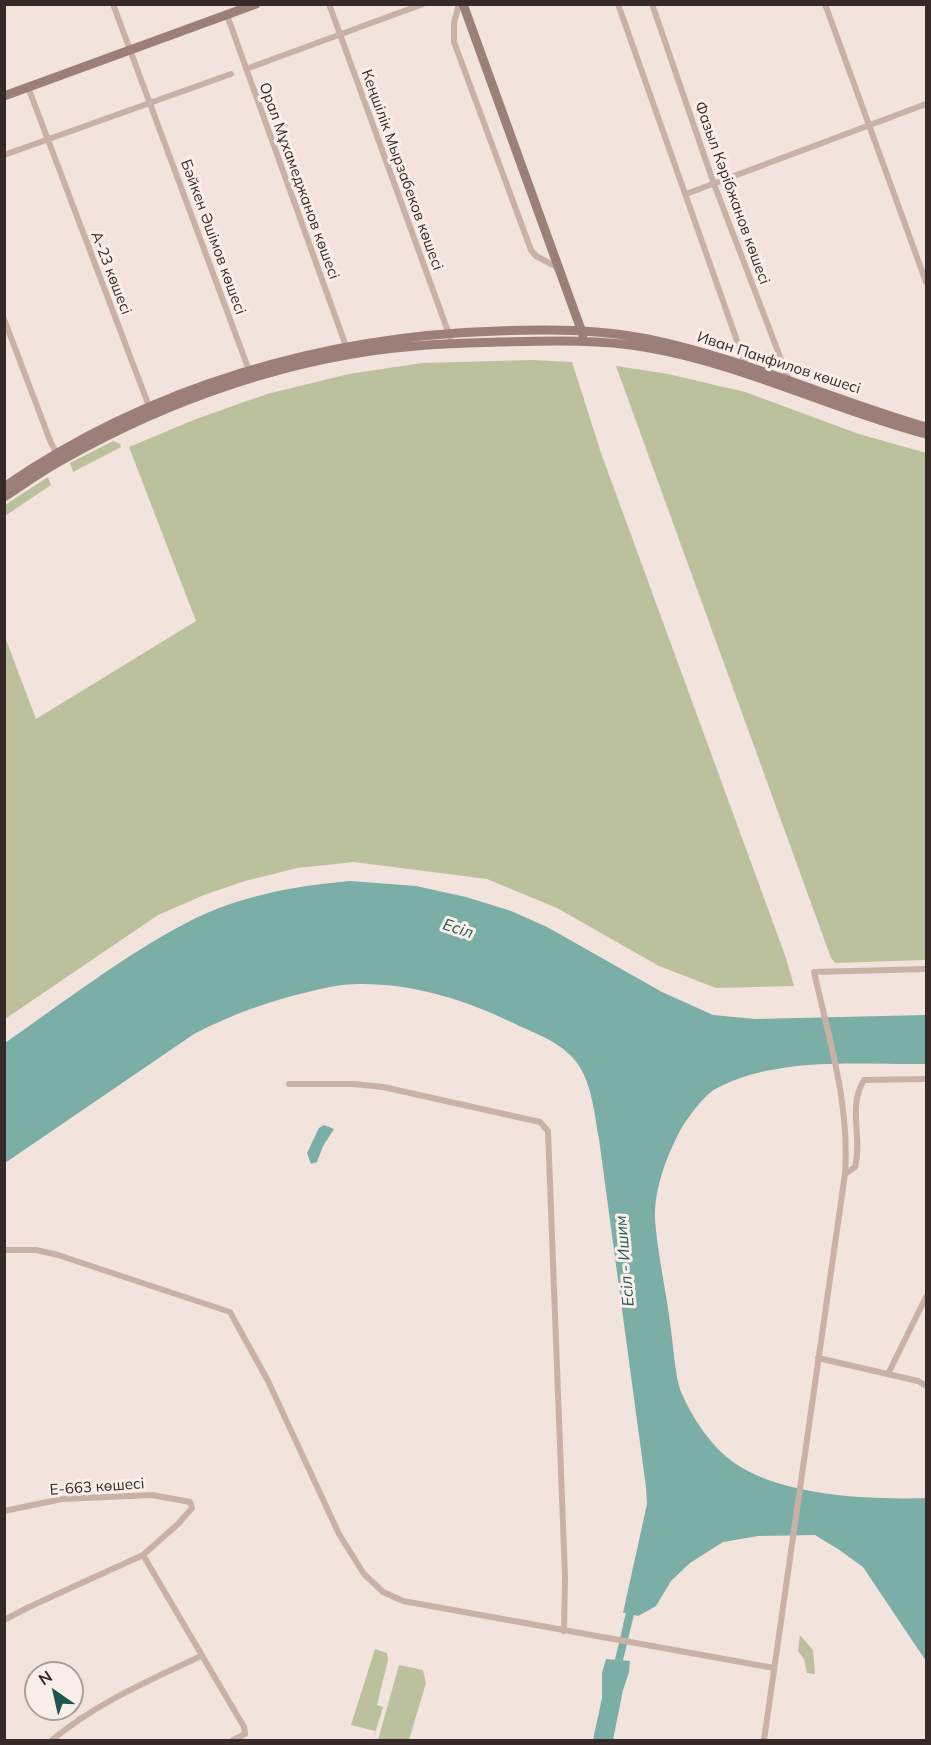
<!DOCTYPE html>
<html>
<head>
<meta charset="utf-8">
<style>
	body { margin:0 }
	#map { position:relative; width:931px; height:1745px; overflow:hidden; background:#f2e3dc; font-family:Mulish,sans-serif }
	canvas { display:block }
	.frame { position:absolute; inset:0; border:6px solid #362a28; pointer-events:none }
	.north { position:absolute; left:24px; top:1661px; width:60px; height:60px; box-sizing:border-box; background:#f9eee8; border:2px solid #aba09b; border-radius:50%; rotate:326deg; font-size:16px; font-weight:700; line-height:24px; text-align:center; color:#362a28 }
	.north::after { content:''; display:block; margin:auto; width:21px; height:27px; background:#1e5751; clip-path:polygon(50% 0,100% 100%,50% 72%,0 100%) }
</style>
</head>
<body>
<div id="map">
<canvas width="931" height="1745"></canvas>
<div class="frame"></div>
<div class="north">N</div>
</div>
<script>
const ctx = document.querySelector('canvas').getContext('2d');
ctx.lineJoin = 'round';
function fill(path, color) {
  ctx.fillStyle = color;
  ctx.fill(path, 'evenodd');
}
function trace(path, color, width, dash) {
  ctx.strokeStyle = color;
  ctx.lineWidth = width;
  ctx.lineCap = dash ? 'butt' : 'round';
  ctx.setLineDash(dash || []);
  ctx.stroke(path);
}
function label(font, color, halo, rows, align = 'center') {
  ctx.font = font + ' Mulish,sans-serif';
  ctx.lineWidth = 6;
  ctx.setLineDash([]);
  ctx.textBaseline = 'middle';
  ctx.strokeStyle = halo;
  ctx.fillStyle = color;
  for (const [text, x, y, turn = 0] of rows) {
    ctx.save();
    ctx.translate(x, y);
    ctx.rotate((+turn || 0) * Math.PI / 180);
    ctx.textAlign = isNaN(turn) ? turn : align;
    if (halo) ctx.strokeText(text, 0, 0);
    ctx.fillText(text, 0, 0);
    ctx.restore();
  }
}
const green = new Path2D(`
	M533 360 572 362 601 453 786 958 794 986 716 988 659 966 557 908 487 879 354 862 297 868 245 881 204 895 158 915 5 1019V637L36 719 196 621 129 447 196 419 267 394 349 374 422 363Z
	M616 366 668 374 745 392 859 434 926 453V960L835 963 831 958Z
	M113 441 120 444 121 447 73 472 70 463Z
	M48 477 51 485 5 516V505Z
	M800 1635 813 1650 815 1674 807 1673 804 1659 798 1651Z
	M375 1649 387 1653 388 1660 377 1705 383 1707C380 1718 376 1729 373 1740L375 1731 351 1725Z
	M399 1665 423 1670 426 1683 409 1740H378Z`);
const water = new Path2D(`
	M350 881 416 886 466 897 511 911 547 927 662 992 713 1015 755 1019 926 1015V1064C858 1065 780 1056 717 1088 705 1094 688 1117 681 1129 667 1155 654 1189 655 1219 657 1251 666 1290 670 1323 673 1340 675 1380 682 1394 693 1419 711 1446 733 1462 780 1496 870 1500 926 1498V1661L863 1567 838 1549 815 1535 758 1536 723 1542 690 1563 671 1581 656 1606 638 1616 630 1614 628 1626 623 1625 626 1613H623L647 1504 646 1487 599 1139C594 1113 592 1079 573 1058 557 1040 531 1032 511 1022 464 999 410 983 358 984 341 984 324 988 308 992 266 1002 233 1014 194 1034L5 1163V1043C64 1002 123 956 188 922 238 896 294 886 350 881Z
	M324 1125 334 1129 323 1146 317 1162 311 1164 307 1153 319 1128Z
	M606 1659 630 1661 629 1672 623 1690 613 1740H593L602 1698V1673Z`);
const canal = new Path2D(`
	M617 1668 630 1614`);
const street = new Path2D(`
	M113 4 250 373
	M329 4 450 337
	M459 4 454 23V42L531 250 536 256 559 268
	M618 4 747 369
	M652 4 714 184 790 383
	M825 4 926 282
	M227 15 347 349
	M246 69 423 4
	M28 87 150 409
	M4 155 231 74
	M686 194 926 104
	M4 319 51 443 58 455
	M289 1084H354L383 1087 540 1122 548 1131 565 1577 564 1631
	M845 1174 855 1167C863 1138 847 1108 864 1080L926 1079
	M4 1250H36L58 1255 230 1312 268 1381 339 1534 364 1574 383 1592 403 1601 774 1668
	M818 1358 918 1381 926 1386
	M888 1374 926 1297
	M4 1511 62 1499 152 1495 190 1502 192 1508 178 1524 143 1555 29 1607 4 1620
	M143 1555 244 1727 245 1734 233 1740
	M52 1740C96 1703 150 1680 201 1656
	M764 1740 845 1174C850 1105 829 1038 814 972L926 969`);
const secondary = new Path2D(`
	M463 4 583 335
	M4 96 256 4
	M4 487C149 387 324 336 498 331 549 329 598 329 648 339 744 359 833 400 926 427
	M4 497C24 484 42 471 62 460 169 399 293 356 416 346 443 343 471 343 498 342 547 341 595 339 644 347 741 363 831 409 926 434`);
const streetNames = [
	["Кеңшілік Мырзабеков көшесі",402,170,70],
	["Орал Мұхамеджанов көшесі",299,181,70],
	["Фазыл Кәрібжанов көшесі",732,193,70],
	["Бәйкен Әшімов көшесі",213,237,70],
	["А-23 көшесі",111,273,69],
	["Иван Панфилов көшесі",779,363,18],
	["Е-663 көшесі",97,1487,-4]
];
const waterNames = [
	["Есіл",458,929,18],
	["Есіл - Ишим",625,1261,-95]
];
fill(green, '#bbc19c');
fill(water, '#7baea7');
trace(canal, '#7baea7', 8);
trace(street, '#cab1a8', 6);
trace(secondary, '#9d7f79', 9);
label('15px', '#362a28', '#f9eee8', streetNames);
label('italic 16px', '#1e5751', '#f9eee8', waterNames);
</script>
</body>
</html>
